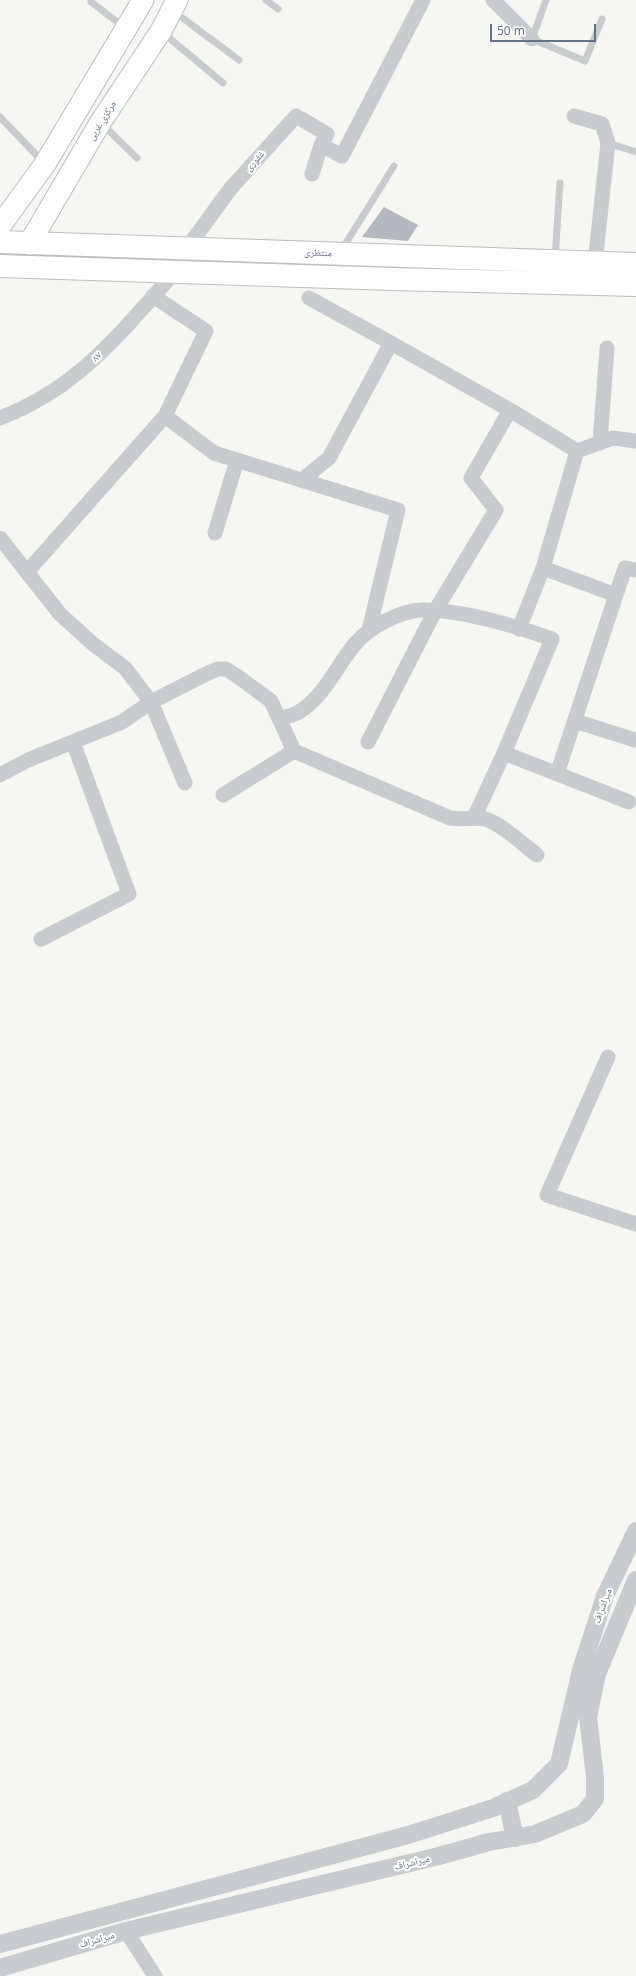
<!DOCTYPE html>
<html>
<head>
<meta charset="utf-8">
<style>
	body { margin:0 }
	#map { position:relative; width:636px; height:1976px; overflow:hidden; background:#f6f7f3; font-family:"Noto Sans",sans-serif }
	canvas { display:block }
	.scale { position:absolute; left:490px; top:24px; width:106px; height:18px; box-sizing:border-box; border:2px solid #637486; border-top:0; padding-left:5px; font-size:12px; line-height:14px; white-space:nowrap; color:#637486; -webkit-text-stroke:3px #fff; paint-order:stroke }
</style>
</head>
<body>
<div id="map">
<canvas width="636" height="1976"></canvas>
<div class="scale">50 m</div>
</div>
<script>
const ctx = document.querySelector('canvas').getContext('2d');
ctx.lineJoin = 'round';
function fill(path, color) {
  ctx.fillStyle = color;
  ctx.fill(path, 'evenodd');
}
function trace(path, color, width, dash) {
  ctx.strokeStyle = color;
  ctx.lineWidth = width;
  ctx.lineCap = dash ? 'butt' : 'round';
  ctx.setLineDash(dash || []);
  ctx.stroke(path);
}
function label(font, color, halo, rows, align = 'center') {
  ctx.font = font + ' "Noto Sans","Noto Naskh Arabic",sans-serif';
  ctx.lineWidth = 4;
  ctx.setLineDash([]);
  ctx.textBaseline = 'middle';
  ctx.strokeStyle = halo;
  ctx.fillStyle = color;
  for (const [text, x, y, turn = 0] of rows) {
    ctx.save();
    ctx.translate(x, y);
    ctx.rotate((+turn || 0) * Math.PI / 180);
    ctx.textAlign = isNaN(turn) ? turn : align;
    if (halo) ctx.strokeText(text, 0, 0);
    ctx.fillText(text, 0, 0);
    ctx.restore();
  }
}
const building = new Path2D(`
	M384 207 418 225 408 241 362 237Z`);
const service = new Path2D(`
	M266 0 278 9
	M546 0 532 39 585 61 602 19
	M91 2 124 27
	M173 11 239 60
	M162 32 223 83
	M0 117 44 163
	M102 124 137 158
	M608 143 636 152
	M341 251 394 166
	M555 259 560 183`);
const minor = new Path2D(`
	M493 0 532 39
	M574 116 602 124 608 143 595 263
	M321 145 342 156 423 0
	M187 248 231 188 296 116 327 134 321 145 312 174
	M153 296 206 331 165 416
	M391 343 510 410 577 451
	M0 418C79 388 121 332 175 272
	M600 443 607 348
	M577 451 613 438 636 441
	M302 480 329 458 391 343 309 298
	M215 533 237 460
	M0 538 60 614 93 644 125 668 151 702 185 783
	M543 568 577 451
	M27 572 165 416 214 453 398 510 369 630
	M616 595 625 568 636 570
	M519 629 543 568 616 595 557 774
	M279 719C286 717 294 715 299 712 324 697 337 665 355 644 369 627 400 611 421 610 459 609 516 626 552 639L504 753
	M575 721 635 740
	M368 742 435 611 496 510 471 478 510 410
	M0 775 28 760 122 722 151 702 208 673 218 669H226L237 676 271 701 294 751 450 818C462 820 473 817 485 819 502 824 522 844 537 855
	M223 795 294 751
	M474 818 504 753 629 802
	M41 939 129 894 73 742
	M608 1057 547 1195 636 1224
	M126 1931 155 1976`);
const tertiary = new Path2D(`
	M507 1801 515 1838
	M0 1944 408 1835 493 1808 533 1790 559 1764 581 1670 605 1596 636 1531
	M0 1968 126 1931 439 1856 489 1842 535 1834 583 1814 595 1799V1777L588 1717 597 1674 636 1580`);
const secondary = new Path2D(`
	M0 226 45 164 143 0
	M29 244 100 123 161 31 177 0`);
const primary = new Path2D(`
	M0 242 636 264
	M0 266 392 279 636 285`);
const streetNames = [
	["مرکزی غربی",102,121,-58],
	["غفوری",255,161,-48],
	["منتظری",318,253,2],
	["۸۷",97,357,-44],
	["میراشراف",603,1606,-70],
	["میراشراف",412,1863,-14],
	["میراشراف",97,1940,-16]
];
fill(building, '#b3b9bf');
trace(secondary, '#b8bdc2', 23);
trace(primary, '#bbbec2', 24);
trace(service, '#c9cccf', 7);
trace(minor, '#c9cccf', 15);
trace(tertiary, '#c9cccf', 18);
trace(secondary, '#fff', 21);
trace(primary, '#fff', 22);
label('10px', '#637486', '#fff', streetNames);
</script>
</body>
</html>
